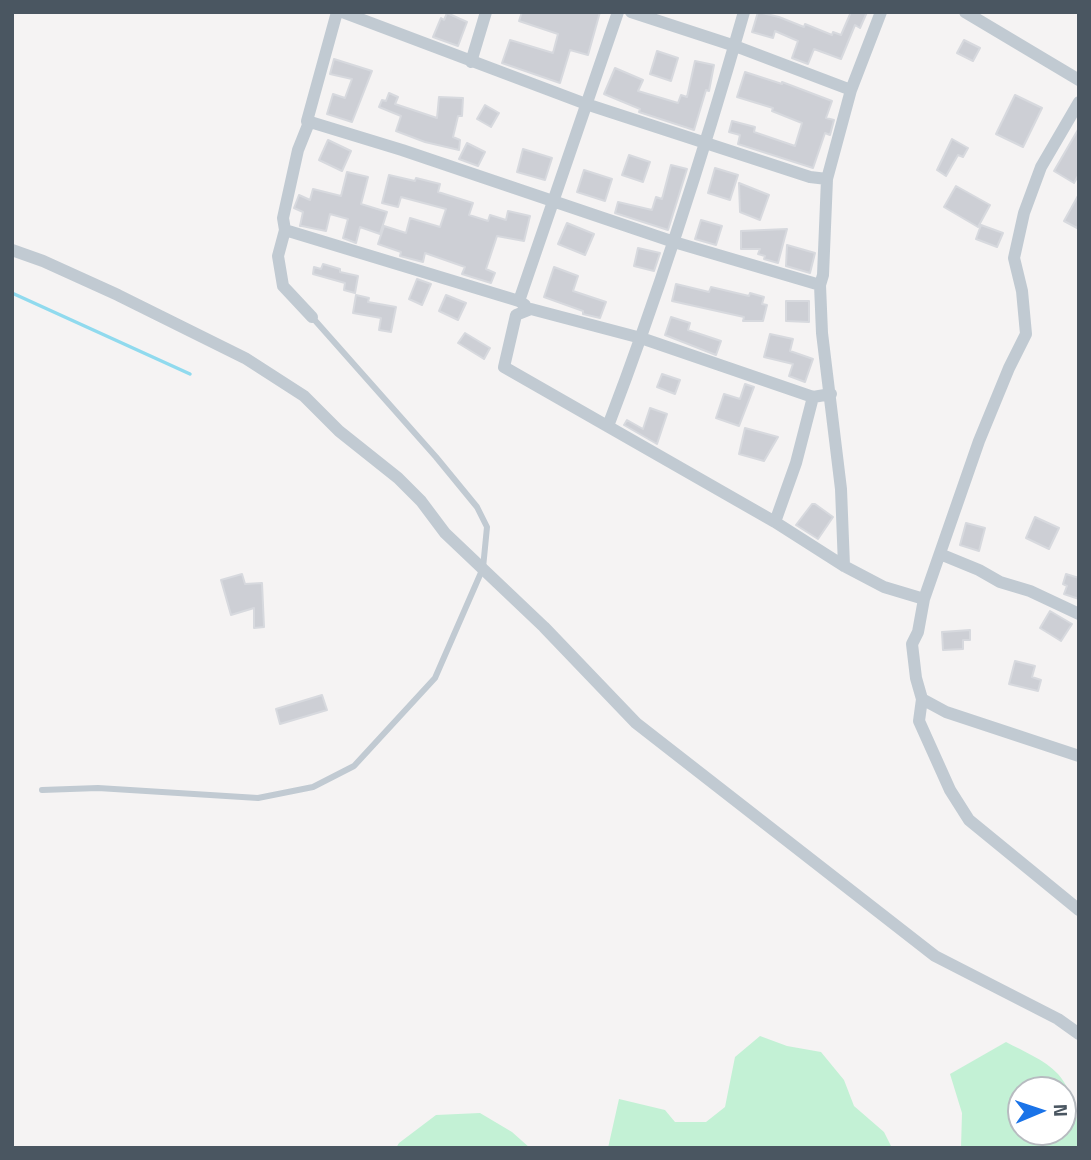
<!DOCTYPE html>
<html>
<head>
<meta charset="utf-8">
<style>
	body { margin:0 }
	#map { position:relative; width:1091px; height:1160px; overflow:hidden; background:#f5f3f3; font-family:"Titillium Web",sans-serif }
	canvas { display:block }
	.frame { position:absolute; inset:0; border:14px solid #4a5661; pointer-events:none }
	.north { position:absolute; left:1007px; top:1076px; width:70px; height:70px; box-sizing:border-box; background:#fff; border:2px solid #b7bbc0; border-radius:50%; rotate:88deg; font-size:19px; font-weight:700; line-height:28px; text-align:center; color:#4a5661 }
	.north::after { content:''; display:block; margin:auto; width:24px; height:32px; background:#1a73e8; clip-path:polygon(50% 0,100% 100%,50% 72%,0 100%) }
</style>
</head>
<body>
<div id="map">
<canvas width="1091" height="1160"></canvas>
<div class="frame"></div>
<div class="north">N</div>
</div>
<script>
const ctx = document.querySelector('canvas').getContext('2d');
ctx.lineJoin = 'round';
function fill(path, color) {
  ctx.fillStyle = color;
  ctx.fill(path, 'evenodd');
}
function trace(path, color, width, dash) {
  ctx.strokeStyle = color;
  ctx.lineWidth = width;
  ctx.lineCap = dash ? 'butt' : 'round';
  ctx.setLineDash(dash || []);
  ctx.stroke(path);
}
const green = new Path2D(`
	M760 1036 787 1046 821 1052 844 1080 854 1106 884 1132 892 1148H608L619 1099 665 1110 675 1122H706L725 1107 735 1057Z
	M1006 1042C1023 1051 1045 1060 1058 1074 1075 1093 1079 1124 1079 1148H961L962 1113 950 1074ZM1021 1090H1063V1132H1021Z
	M480 1113 512 1132 530 1148H396L399 1143 436 1115Z`);
const stream = new Path2D(`
	M12 293 190 374`);
const building = new Path2D(`
	M522 12H600L588 55 570 50 560 83 502 63 510 40 553 53 558 34 519 21Z
	M758 12 779 17 804 27 805 24 832 35 833 32 841 35 851 12H867L860 28 855 25 841 59 814 49 808 64 792 58 798 41 775 31 773 38 752 32Z
	M447 13 467 22 458 46 433 37 441 18 444 20Z
	M964 40 980 48 973 61 957 53Z
	M657 51 678 58 671 81 650 74Z
	M334 59 372 71 352 122 327 114 333 94 345 98 352 79 330 74Z
	M695 61 714 65 709 91 706 90 694 130 639 112 640 109 604 94 615 68 643 80 638 91 678 103 681 95 687 97Z
	M745 72 782 84V82L832 101 826 118 834 120 830 135 825 133 813 168 738 144 740 135 729 132 732 121 755 127 754 132 795 146 802 123 772 111 773 108 737 97Z
	M389 93 398 97 395 104 437 118 439 97 463 98 462 116H458L453 137 460 140 459 150 425 142 396 131 401 116 379 107 382 100 386 101Z
	M1015 95 1042 108 1023 147 996 134Z
	M485 105 499 113 491 127 477 119Z
	M1079 128V174L1074 183 1054 171Z
	M952 139 968 148 963 157 958 155 946 176 937 170Z
	M328 140 351 151 342 171 319 160Z
	M467 143 485 152 478 166 459 159Z
	M523 149 552 158 545 180 517 172Z
	M629 155 650 162 643 182 622 175Z
	M671 165 687 169 668 230 615 213 618 202 652 210 656 197 662 199Z
	M715 168 738 175 730 200 708 193Z
	M584 170 612 179 605 201 577 192Z
	M347 172 368 177 361 204 387 212 380 234 360 227 356 243 343 238 348 219 330 214 326 231 302 226H300L303 212 294 208 299 195 310 200 313 189 341 196Z
	M389 175 415 181 416 178 440 184 438 192 473 203 469 215 488 221 490 215 506 220 508 211 530 216 524 241 497 236 486 269 495 273 491 283 462 274 465 267 425 253 423 262 400 256 401 252 378 244 384 226 406 233 410 218 440 227 446 209 401 197 398 207 382 203Z
	M739 183 769 195 760 220 740 212Z
	M956 186 990 205 978 227 944 207Z
	M1079 194V229L1064 221Z
	M701 220 722 226 716 245 695 239Z
	M567 223 594 234 585 255 558 244Z
	M981 225 1003 233 997 247 976 239Z
	M787 229 778 263 764 259 765 256 758 254 760 249H741V231Z
	M787 245 815 253 810 273 786 266Z
	M638 248 660 253 654 271 634 266Z
	M323 264 340 269V272L358 276 355 293 344 290 345 283 313 274 314 267 321 269Z
	M554 267 578 276 573 291 606 302 600 318 583 314V311L544 297Z
	M417 279 431 284 422 305 409 299Z
	M676 284 709 292 711 287 749 296 750 293 764 297 762 304 767 305 763 321H743L744 317 672 301Z
	M356 295 369 298 368 302 396 307 391 332 379 330 381 318 353 313Z
	M446 295 466 303 458 320 439 311Z
	M786 301H809V322L786 321Z
	M671 317 690 323 688 330 721 341 716 355 665 335Z
	M465 333 490 348 484 359 458 343Z
	M770 334 793 339 790 351 813 359 805 382 789 376 793 364 764 357Z
	M662 374 680 380 675 394 657 387Z
	M745 384 754 387 739 426 716 418 724 394 740 399Z
	M650 408 667 414 657 444 624 425 627 420 643 429Z
	M745 428 778 437 764 461 739 454Z
	M812 504H815L833 517 818 539 796 525Z
	M1035 517 1059 528 1049 549 1026 538Z
	M966 523 985 528 979 551 960 545Z
	M242 574 245 584 262 583 264 627 254 628V608L231 615 221 580Z
	M1066 574 1079 578V599L1064 594 1067 586 1063 584Z
	M1050 611 1072 624 1061 641 1040 628Z
	M970 630V640H963V649L943 650 942 632Z
	M1015 661 1035 666 1032 677 1041 680 1038 691 1009 684Z
	M322 695 327 710 280 724 276 709Z`);
const service = new Path2D(`
	M42 790 98 788 258 798 313 787 354 766 435 678 483 568 487 527 477 507 436 457 312 317`);
const minor = new Path2D(`
	M342 12 586 104 810 177 827 179
	M631 12 735 46 851 90
	M965 12 1079 80
	M471 62 486 12
	M1079 102 1041 167 1024 213 1014 258 1022 291 1026 334 1009 368 979 441 924 599 918 632 912 644 916 678 922 699 919 721 950 790 969 820 1079 910
	M307 121 402 150 674 242 820 285 823 275 827 179 851 90 881 12
	M285 230 519 301 525 305
	M12 250 43 261 118 295 245 358 304 396 339 431 398 478 421 501 445 533 544 627 636 723 935 956 1058 1019 1079 1034
	M820 285 822 333 841 489 844 566
	M519 301 618 12
	M312 317 283 286 278 256 285 230 283 218 298 150 308 125 307 121 337 12
	M831 394 813 397 641 338 531 309 516 315 504 367 775 522 844 566 884 587 924 599
	M608 426C660 290 704 152 744 12
	M775 522 796 463 813 397
	M940 554 979 570 1000 582 1030 591 1079 614
	M922 699 946 712 1079 756`);
fill(green, '#c3f1d5');
trace(stream, '#90daee', 3.5);
fill(building, '#cdcfd5');
trace(building, '#d7d9de', 2);
trace(service, '#c1cad2', 6);
trace(minor, '#c1cad2', 12);
</script>
</body>
</html>
